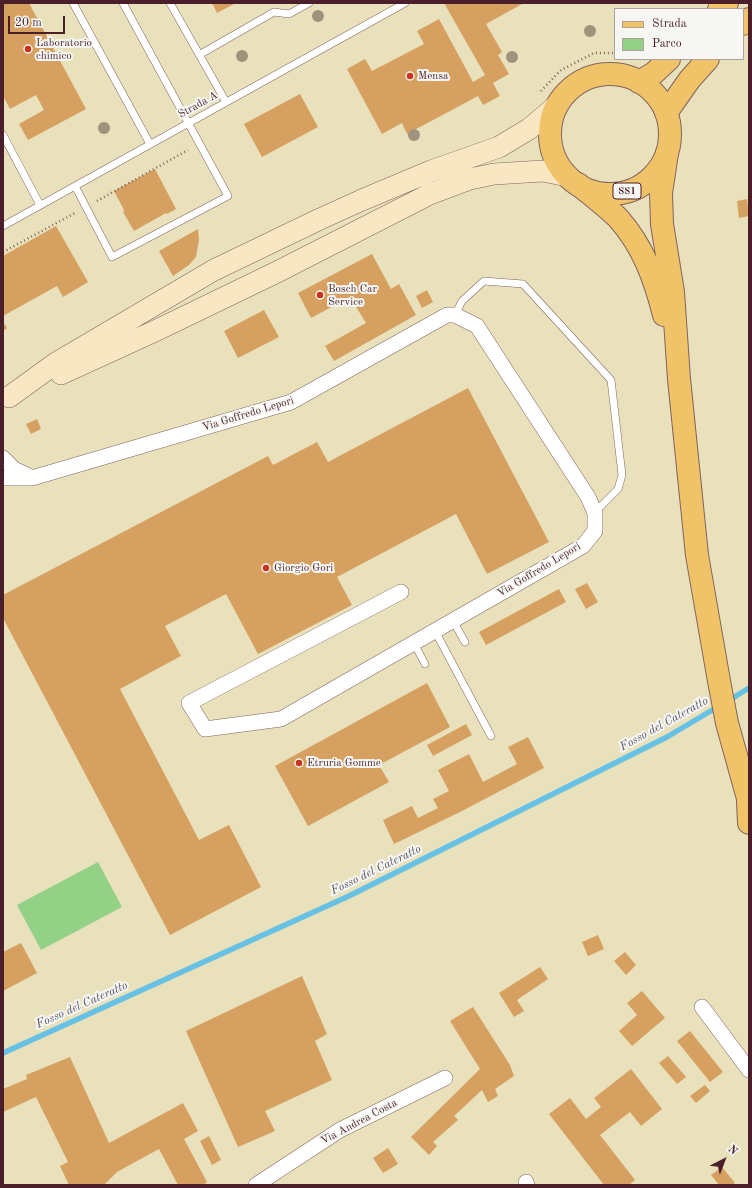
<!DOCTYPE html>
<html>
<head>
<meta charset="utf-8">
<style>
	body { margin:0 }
	#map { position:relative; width:752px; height:1188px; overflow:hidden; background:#e9e0bc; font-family:"Old Standard TT",serif }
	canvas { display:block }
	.frame { position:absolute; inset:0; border:4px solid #4a1f2b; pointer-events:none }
	.legend { position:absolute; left:614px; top:8px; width:130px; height:52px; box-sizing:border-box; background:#f6f6f2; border:1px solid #b1a0a2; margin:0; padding:5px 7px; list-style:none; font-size:12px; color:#4a1f2b }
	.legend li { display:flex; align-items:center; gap:8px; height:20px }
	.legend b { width:20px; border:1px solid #b1a0a2 }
	.north { position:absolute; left:704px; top:1140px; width:40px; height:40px; -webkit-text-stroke:3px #f6f6f2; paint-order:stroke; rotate:42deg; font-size:11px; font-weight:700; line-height:16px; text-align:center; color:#4a1f2b }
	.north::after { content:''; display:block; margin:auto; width:14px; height:18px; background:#4a1f2b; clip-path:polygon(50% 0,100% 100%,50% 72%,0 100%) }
	.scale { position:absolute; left:8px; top:16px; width:57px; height:18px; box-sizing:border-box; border:2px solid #4a1f2b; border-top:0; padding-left:5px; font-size:12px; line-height:14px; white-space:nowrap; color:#4a1f2b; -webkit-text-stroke:3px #f6f6f2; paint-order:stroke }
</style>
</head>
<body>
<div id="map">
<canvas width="752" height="1188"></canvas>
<div class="frame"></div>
<ul class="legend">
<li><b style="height:5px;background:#f1c369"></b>Strada</li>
<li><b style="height:11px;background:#93d186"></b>Parco</li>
</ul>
<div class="north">N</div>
<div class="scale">20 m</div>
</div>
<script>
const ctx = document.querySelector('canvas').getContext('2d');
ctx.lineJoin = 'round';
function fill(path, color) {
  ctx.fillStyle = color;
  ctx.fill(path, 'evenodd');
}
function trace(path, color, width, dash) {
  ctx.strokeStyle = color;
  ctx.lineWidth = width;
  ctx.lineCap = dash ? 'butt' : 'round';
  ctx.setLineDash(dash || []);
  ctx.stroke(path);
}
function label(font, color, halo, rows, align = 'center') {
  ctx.font = font + ' "Old Standard TT",serif';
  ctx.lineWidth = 4;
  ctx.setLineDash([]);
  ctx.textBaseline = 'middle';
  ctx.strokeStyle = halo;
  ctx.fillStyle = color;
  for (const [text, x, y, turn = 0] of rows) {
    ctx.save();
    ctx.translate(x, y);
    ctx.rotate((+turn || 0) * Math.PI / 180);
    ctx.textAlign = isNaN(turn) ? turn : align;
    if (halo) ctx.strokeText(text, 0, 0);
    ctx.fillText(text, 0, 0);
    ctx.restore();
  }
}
const green = new Path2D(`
	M98 862 122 907 41 950 17 905Z`);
const stream = new Path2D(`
	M728 701 749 688
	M3 1053 349 896 667 737 719 706`);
const building = new Path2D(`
	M3 3H29L86 109 28 140 19 124 44 110 36 95 10 109 3 96Z
	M212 3H236L217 13Z
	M444 3H524L486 24 502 52 498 55 509 74 493 83 500 96 483 105 478 96 407 134 402 123 382 134 347 69 365 59 372 71 424 44 417 31 439 19 473 82 485 75Z
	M300 94 318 127 262 157 244 124Z
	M155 169 176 209 167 214 166 213 134 231 123 212 124 210 114 191Z
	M747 199 749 216 739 218 737 201Z
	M56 226 88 282 63 297 57 286 3 316V256Z
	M198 229 199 240 196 257 189 265 173 276 159 251Z
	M372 254 391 289 399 284 416 315 334 361 325 346 366 323 350 297 311 318 298 293Z
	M427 290 433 302 422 308 416 296Z
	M264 310 279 337 238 358 224 331Z
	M3 322 7 328 3 331Z
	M468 388 549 542 487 574 456 514 337 577 352 605 258 654 226 594 165 626 181 656 120 689 199 840 229 825 261 887 170 935 3 618V595L268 456 273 465 317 442 328 462Z
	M37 419 41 429 31 434 26 424Z
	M587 583 598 602 586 609 575 589Z
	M559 589 566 602 486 645 479 632Z
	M427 683 450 727 379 765 389 782 308 826 275 766Z
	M466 724 472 735 433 756 427 745Z
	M528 737 544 768 460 812 394 844 383 820 412 806 418 818 438 808 433 799 449 791 438 770 469 754 483 782 517 764 508 747Z
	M598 935 604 949 588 956 582 942Z
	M21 943 37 973 3 991V952Z
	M625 952 636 965 626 975 614 961Z
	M540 967 548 979 517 1000 524 1011 514 1017 499 993Z
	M302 976 327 1034 315 1041 332 1080 265 1111 275 1131 238 1147 186 1031Z
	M642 991 665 1018 632 1046 619 1031 637 1015 627 1003Z
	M473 1007 510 1065 514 1076 495 1089 498 1096 488 1102 482 1090 454 1116 458 1120 433 1142 437 1146 429 1155 411 1137 480 1069 450 1021Z
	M690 1031 723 1072 710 1082 677 1041Z
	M668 1056 686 1077 677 1084 659 1063Z
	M70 1057 109 1143 183 1103 198 1131 184 1139 207 1182 203 1185H178L159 1149 117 1172 104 1185H69L60 1166 68 1162 36 1097 3 1112V1089L27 1079 26 1075Z
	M631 1069 662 1109 641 1126 630 1112 600 1135 635 1180 629 1185H604L549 1114 570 1098 586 1119 601 1107 594 1098Z
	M705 1085 710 1091 696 1103 690 1096Z
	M209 1136 221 1160 212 1165 200 1141Z
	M388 1148 398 1164 383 1173 373 1158Z
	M722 1167 735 1183 732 1185H719L711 1175Z`);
const path = new Path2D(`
	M541 91 561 70 594 53H615
	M97 201 188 150
	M3 252 75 213`);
const service = new Path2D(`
	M73 3 150 144
	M170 3 226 102
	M199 55 274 12 289 14 309 3
	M3 135 40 205
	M75 186 112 257 228 196 123 3
	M3 226 405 3
	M455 315 462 301 484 281 523 284 611 380 622 475 618 489 595 512
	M453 621 465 642
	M435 631 491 736
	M414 643 425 664`);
const minor = new Path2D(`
	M3 458 14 469 31 477
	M3 478H32L291 402 447 315H455L477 326 588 497 595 513V531L583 546 281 719 205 729 189 703 401 592
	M702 1007 749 1070
	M526 1182 527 1185
	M256 1185 340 1130 445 1078`);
const secondary = new Path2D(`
	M61 374 155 331 277 272 430 194 470 179 494 174 543 171 568 176
	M9 397 56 363 214 270 320 219 362 200 431 171 499 147 529 129 556 106`);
const primary = new Path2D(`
	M719 9 727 3
	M743 24 749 19
	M550 134a60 60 0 1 1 120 0a60 60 0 1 1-120 0Z
	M639 82 654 73 669 59
	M666 113 690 79 708 59`);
const trunk = new Path2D(`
	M667 153 661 193 662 224 673 292 679 379 697 555 719 681 727 723 749 802
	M578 184C591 195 606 206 618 218 643 246 655 279 664 315
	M748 801 749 823`);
const trees = [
	[318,16],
	[590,31],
	[242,56],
	[512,57],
	[104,128],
	[414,135]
];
const markers = [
	[28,49,4,"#c8321e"],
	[410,76,4,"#c8321e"],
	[320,295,4,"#c8321e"],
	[266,568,4,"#c8321e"],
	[299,763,4,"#c8321e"]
];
const shields = [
	[627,191,28]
];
const shieldNames = [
	["SS1",627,191]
];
const poiNames = [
	["Laboratorio",36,43],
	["chimico",36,56],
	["Mensa",418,76],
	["Bosch Car",328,289],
	["Service",328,302],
	["Giorgio Gori",274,568],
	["Etruria Gomme",307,763]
];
const streetNames = [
	["Strada A",198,105,-29],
	["Via Goffredo Lepori",248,414,-17],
	["Via Goffredo Lepori",539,570,-31],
	["Via Andrea Costa",359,1122,-28]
];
const waterNames = [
	["Fosso del Cateratto",664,724,-29],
	["Fosso del Cateratto",376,870,-26],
	["Fosso del Cateratto",82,1005,-24]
];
fill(green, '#93d186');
trace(stream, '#66c1e4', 5.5);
fill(building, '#d6a160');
trace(service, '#82635e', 8);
trace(minor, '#82635e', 16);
trace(secondary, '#82635e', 22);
trace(primary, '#82635e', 24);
trace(trunk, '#82635e', 24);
trace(path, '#82635e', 2.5, [1, 3]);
trace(service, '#fff', 7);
trace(minor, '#fff', 15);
trace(secondary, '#f9e7c3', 21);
trace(primary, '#f1c369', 22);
trace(trunk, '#f1c369', 22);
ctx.fillStyle = '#9e937b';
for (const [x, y] of trees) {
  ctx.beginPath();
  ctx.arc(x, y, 6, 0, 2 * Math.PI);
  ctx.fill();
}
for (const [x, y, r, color] of markers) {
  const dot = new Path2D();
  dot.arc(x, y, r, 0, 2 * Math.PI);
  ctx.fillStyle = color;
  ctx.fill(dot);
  trace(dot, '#f6f6f2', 1.5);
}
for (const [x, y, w] of shields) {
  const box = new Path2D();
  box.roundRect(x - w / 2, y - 8, w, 16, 3);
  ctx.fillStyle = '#f6f6f2';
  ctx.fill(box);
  trace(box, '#4a1f2b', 1);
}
label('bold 10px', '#4a1f2b', null, shieldNames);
label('11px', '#4a1f2b', '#f6f6f2', poiNames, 'left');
label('11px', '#4a1f2b', '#f6f6f2', streetNames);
label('italic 12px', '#525062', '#f6f6f2', waterNames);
</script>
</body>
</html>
